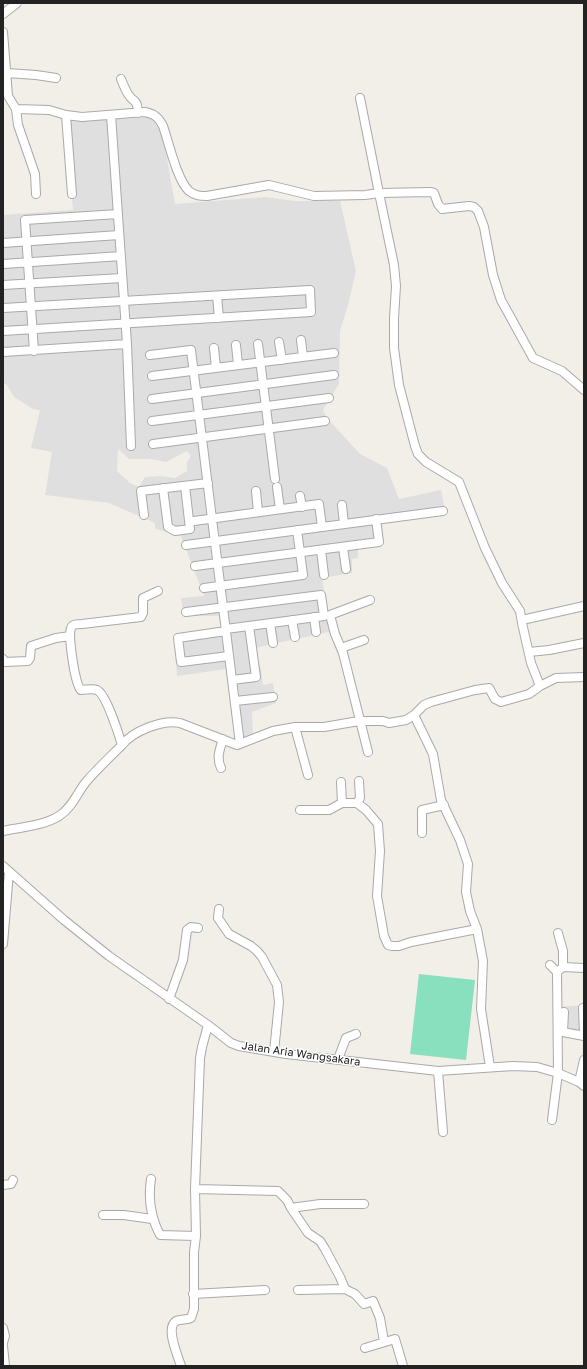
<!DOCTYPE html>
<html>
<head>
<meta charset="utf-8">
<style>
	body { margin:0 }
	#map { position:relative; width:587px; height:1369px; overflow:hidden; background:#f2efe9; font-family:"Golos Text",sans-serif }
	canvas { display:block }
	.frame { position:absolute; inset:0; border:4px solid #222; pointer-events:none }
</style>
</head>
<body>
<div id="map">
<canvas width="587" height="1369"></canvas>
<div class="frame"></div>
</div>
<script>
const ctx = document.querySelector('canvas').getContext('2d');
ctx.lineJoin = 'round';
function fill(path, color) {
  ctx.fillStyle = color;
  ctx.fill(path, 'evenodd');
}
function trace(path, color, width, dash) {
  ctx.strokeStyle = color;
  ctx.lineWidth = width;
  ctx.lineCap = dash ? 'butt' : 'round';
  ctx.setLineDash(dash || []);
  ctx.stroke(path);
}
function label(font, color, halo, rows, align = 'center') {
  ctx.font = font + ' "Golos Text",sans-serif';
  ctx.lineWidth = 3;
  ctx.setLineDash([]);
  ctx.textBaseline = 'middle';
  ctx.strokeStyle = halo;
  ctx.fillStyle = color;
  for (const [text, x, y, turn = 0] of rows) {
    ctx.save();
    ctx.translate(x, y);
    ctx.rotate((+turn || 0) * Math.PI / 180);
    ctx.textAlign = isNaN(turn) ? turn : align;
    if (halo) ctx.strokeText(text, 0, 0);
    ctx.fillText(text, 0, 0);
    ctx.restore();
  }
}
const residential = new Path2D(`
	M153 117 161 124 175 204 266 197 294 201H340L356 271 348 305 340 331 339 384 323 410 327 418 360 454 387 468 399 499 441 490 446 515 379 522 383 545 358 548V558L352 559V573L322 578 328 614 333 631 254 648 261 670 263 685 273 683 276 703 252 712 253 736 235 742 226 669 177 676 174 635 222 628 221 616H184L181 598 204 596 180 534 155 529V523L109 503 45 495 52 452 31 448 40 410 33 409 14 397 7 385 3 382V215L73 210 66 122ZM118 449 129 459H150L166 462 187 451 191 456 187 462V471L175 478 161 476 145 477 139 487 130 483 117 471Z
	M584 1005V1039L560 1037 559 1007Z`);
const pitch = new Path2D(`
	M419 974 475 980 466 1060 410 1054Z`);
const minor = new Path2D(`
	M3 14 17 3
	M3 32 8 96 16 109 18 125 35 174 36 194
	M7 73 36 75 56 78
	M121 79C123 84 125 89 128 94 134 104 137 97 138 113
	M360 98 379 193 431 192 434 193 438 204 442 209 469 206 474 207 478 211 484 227 493 275 501 300 533 358 562 371 584 390
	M16 109 49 110 66 115 82 117 145 112C155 114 159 118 163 126 169 143 177 180 189 191 195 196 201 196 207 196L269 185 314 196 365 195 379 193 394 265 396 286 394 318V348L399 385 415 446 418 454 426 462 459 482 485 548 502 583 520 611 522 623 531 663 540 686
	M66 115 72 194
	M111 115 127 344 131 446
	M3 243 119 235
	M3 264 121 256
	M3 285 122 278
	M217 296 219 318
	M3 308 310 290 311 312 3 331
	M301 340 303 357
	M279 342 282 360
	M258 344 275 479
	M236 345 238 365
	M214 348 216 368
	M34 351 25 220 118 214
	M3 352 127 344
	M150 355 191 350 240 744
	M152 376 334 353
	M152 399 334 375
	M152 421 329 398
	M153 444 325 421
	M277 487 280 509
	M163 488 168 527 175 531 190 529 185 486
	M256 491 258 512
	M300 496 302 507
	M342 505 344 524
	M144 515 141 491 208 483
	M194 521 319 504 322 527
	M186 545 443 511
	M343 547 346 569
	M321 550 324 575
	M195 566 379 542 376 519
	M204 588 303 575 297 530
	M186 612 321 595 324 616 226 629
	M314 617 316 632
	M292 620 295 637
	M522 620 584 606
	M270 623 273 643
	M226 631 178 638 181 662 229 656
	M341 648 364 640
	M529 652 549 650 584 643
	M3 659 5 662 28 661 30 658 31 646 56 638 70 636
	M232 680 256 677 249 626
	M235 701 273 697
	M414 715 433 754 441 800 460 840 468 864 466 892 470 911 477 929 483 961 481 1009 490 1067
	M295 727 308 775
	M122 745C133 731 163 719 180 723L237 745 273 731 295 727H324L359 721H383L389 723 406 720 414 715 424 705 431 702 475 690 489 688 495 699 501 702 529 694 540 686 556 678 584 677
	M368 752 343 653 335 634 330 615 370 600
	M221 768C216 757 220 749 223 739
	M341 782 342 803
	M357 803 360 798 359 781
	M300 810H329L342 803H357L366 810 378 824 380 851 377 896 384 936 388 945 392 946H399L411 942 477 929
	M3 831C21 827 43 826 59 816 72 808 77 793 86 782 97 769 110 757 122 745 119 735 106 694 97 690 92 688 86 690 81 690 75 686 68 636 71 628 72 624 78 624 82 624L141 617 143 613V598L158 591
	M422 833V810L444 805
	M3 866 64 920 109 956 208 1025 231 1043 239 1046 286 1054 438 1071 513 1066 537 1067 558 1073 579 1082 584 1086
	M219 909 218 918 229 934 251 946 257 951 262 957 277 985 279 1002 274 1052
	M558 933 563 951V967
	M3 944 9 872
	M550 965 557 972 563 967 584 968
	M169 999 183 960 187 930 191 927 198 928
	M583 1008 584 1036
	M564 1012 563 1032 584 1036
	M338 1059 346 1038 356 1034
	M438 1071 443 1132
	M579 1082 584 1060
	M552 1120 558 1073 557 972
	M151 1179C148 1198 151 1218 160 1235L196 1236
	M3 1185 11 1184 13 1180
	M195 1189 278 1191 287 1200 291 1208 320 1204H364
	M291 1208 308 1233 320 1241 325 1249 340 1277 345 1289
	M103 1215H124L152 1219
	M298 1290 345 1289 355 1294 364 1304 373 1301 380 1318 384 1342
	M193 1294 265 1290
	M3 1328 5 1336 3 1343
	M3 1346 5 1366
	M365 1348 395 1339 403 1366
	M181 1366C178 1356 165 1328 176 1321 181 1319 187 1320 191 1318L194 1309V1252L196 1236 195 1189 200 1058 202 1047 208 1025`);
const streetNames = [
	["Jalan Aria Wangsakara",301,1054,8]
];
fill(residential, '#e0dfdf');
fill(pitch, '#88e0be');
trace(minor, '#a9a9a9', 10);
trace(minor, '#fff', 8);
label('11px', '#222', '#fff', streetNames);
</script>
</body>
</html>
